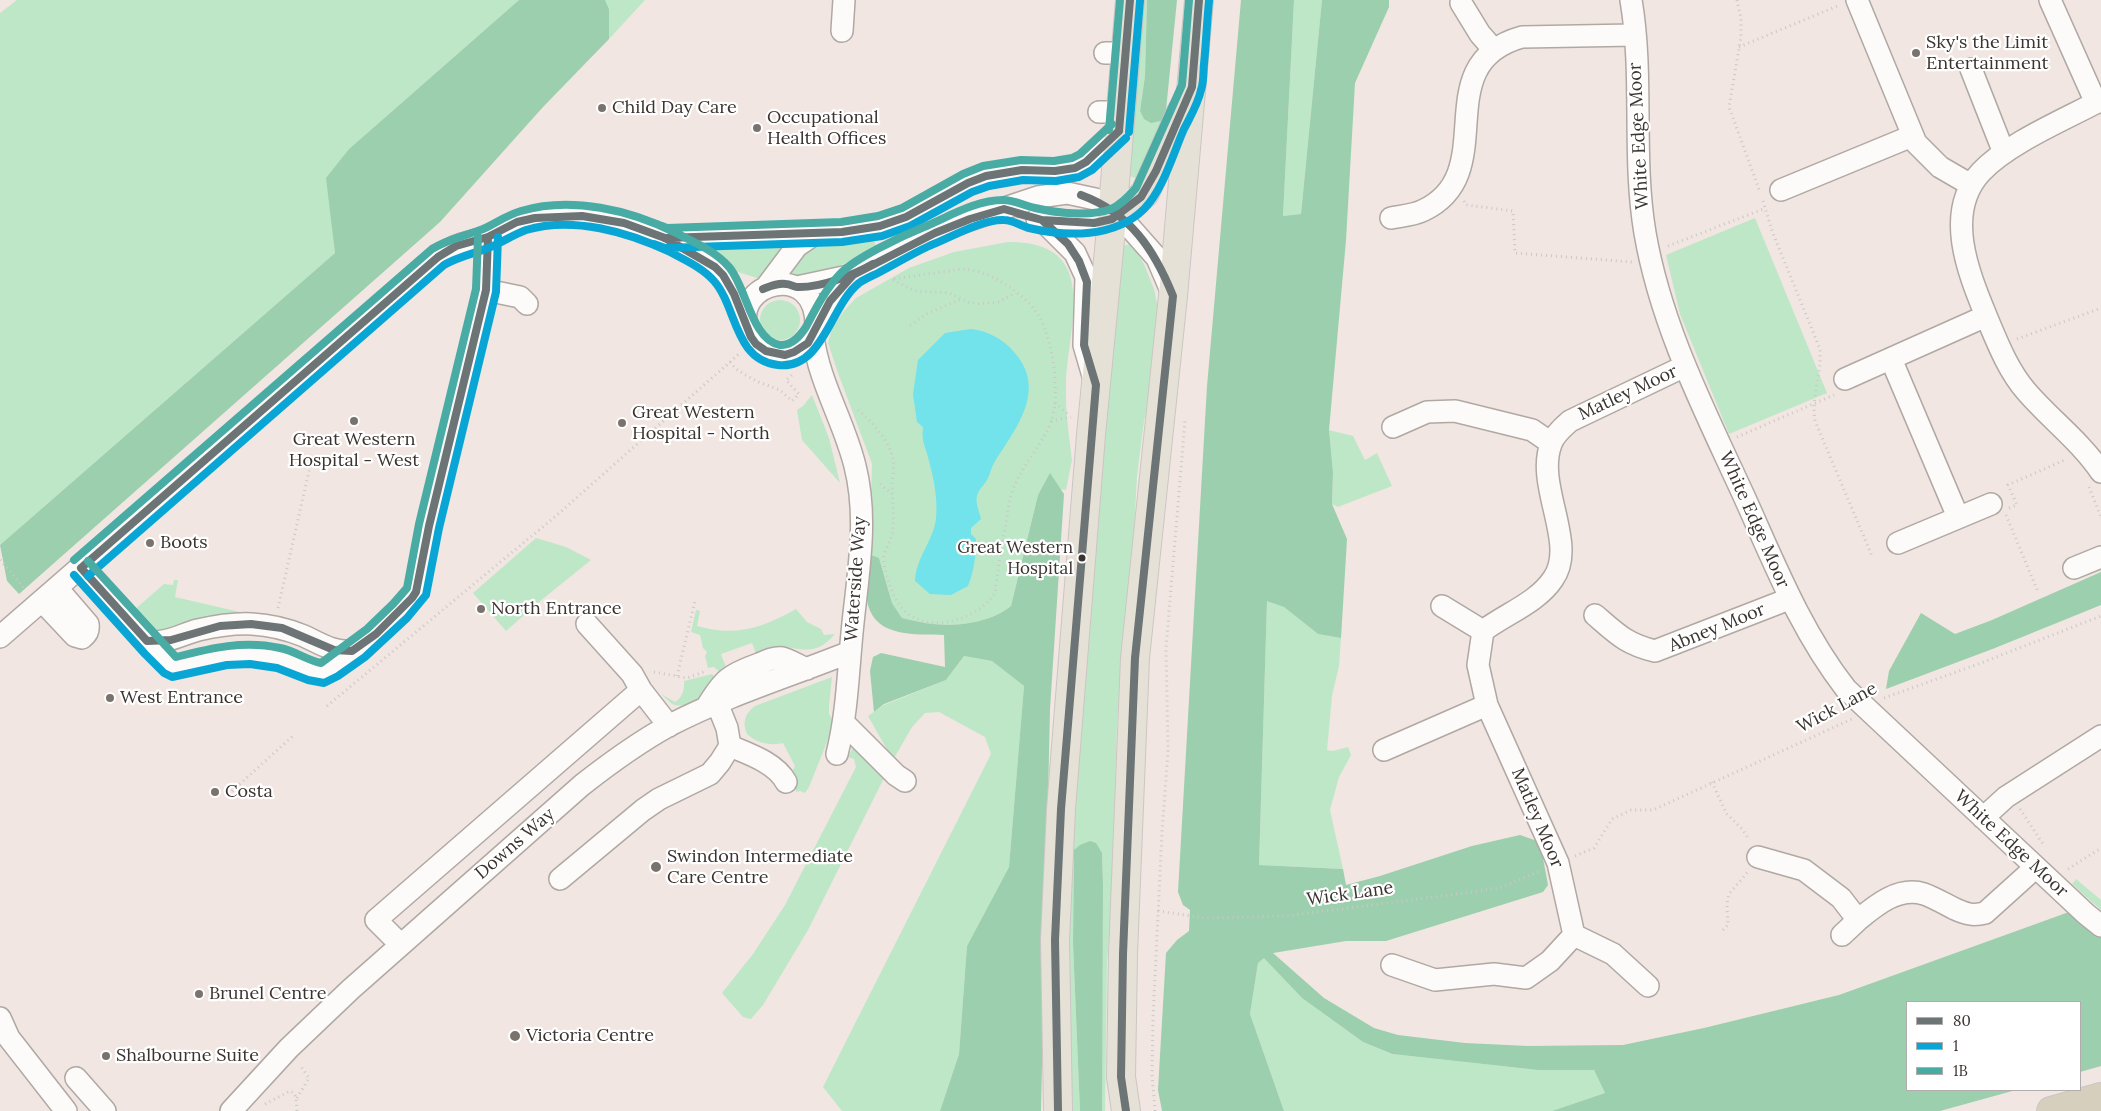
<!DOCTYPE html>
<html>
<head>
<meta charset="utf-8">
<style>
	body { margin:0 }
	#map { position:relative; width:2101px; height:1111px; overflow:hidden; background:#f1e6e1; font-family:Lora,serif }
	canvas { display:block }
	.legend { position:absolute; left:1906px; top:1001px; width:175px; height:90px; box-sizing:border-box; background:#fff; border:1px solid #b0adac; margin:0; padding:6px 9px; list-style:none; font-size:15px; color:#3a332f }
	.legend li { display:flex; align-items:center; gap:10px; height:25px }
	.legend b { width:25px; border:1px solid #b0adac }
</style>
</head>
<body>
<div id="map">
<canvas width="2101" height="1111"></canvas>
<ul class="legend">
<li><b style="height:6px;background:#6c7476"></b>80</li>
<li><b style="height:6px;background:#09a6d5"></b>1</li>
<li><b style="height:6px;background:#48aca5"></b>1B</li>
</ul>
</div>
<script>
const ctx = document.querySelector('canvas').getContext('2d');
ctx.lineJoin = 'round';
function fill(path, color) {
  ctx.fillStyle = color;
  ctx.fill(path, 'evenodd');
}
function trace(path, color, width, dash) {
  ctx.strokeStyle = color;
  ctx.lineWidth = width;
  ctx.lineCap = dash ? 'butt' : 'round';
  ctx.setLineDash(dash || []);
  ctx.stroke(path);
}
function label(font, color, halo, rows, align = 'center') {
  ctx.font = font + ' Lora,serif';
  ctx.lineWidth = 4.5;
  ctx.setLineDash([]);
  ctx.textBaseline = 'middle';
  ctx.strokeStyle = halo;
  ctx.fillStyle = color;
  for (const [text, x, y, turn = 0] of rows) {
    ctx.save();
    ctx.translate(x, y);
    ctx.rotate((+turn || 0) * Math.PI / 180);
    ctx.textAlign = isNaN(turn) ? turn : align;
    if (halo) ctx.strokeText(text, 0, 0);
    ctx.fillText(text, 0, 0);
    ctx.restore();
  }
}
const green = new Path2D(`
	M17 0H519L349 149 327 178 335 253 0 545V13Z
	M605 0H645L609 39V9Z
	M1141 0H1147L1145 76 1140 111 1144 119 1165 120 1140 180 1125 174Z
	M1294 0H1322L1301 214 1283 216Z
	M1755 218 1827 393 1729 434 1680 314 1666 255Z
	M871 234 876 246C846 265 824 275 788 277L786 273 806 246Z
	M788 240 763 280 729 269 700 245Z
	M1008 242C1102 241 1068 324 1066 384 1065 410 1069 435 1072 460L1066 490 1060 489 1050 474 1038 495 1011 606C992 622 958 627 933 624 923 623 912 620 902 618L892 603 879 558 869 554 872 464 838 373 828 343 832 328 844 311 856 298 909 268 954 252Z
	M1132 244 1144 264 1154 289 1160 318 1153 383 1144 421 1137 476 1134 531 1117 721 1112 896 1107 963 1105 1111H1102L1101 1089 1103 885 1102 853 1074 850 1073 943 1080 1111H1071L1066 1005 1076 757 1121 246Z
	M760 320a20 20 0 1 1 40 0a20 20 0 1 1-40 0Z
	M812 395 829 438 840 483 802 440 797 410 803 406Z
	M1329 430 1353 436 1365 460 1377 453 1392 486 1338 507 1332 504 1333 472Z
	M536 538 566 547 591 560 539 602 506 631 473 593Z
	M174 580H178L175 597 270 619 161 631 150 628 133 611 164 584 173 585Z
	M1267 600 1284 607 1318 634 1341 638 1339 666 1332 696 1327 750 1333 751 1348 747 1351 755 1339 777 1330 810 1343 869 1259 865Z
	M796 609 807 622 821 629 824 635 835 634C813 659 802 646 774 647L769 649 758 659 752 643 721 654 727 670 723 675 714 667 708 668 705 656 707 652 703 648 700 635 691 632 696 610 700 611 697 626C734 637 763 628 796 609Z
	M964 656 992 661 1024 686 1009 867 967 946 959 1054 940 1111H842L823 1087 991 754 985 737 939 712 925 713 912 727 893 760 868 716 884 705 946 680Z
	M712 674 717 679C704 692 692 711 672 704L661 694 675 702C682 698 685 689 684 681Z
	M832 677 829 706V714L833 721 831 732 809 787 805 793 800 791 796 792V785L792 772 795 766 783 743C771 746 756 743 747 734 742 723 745 713 755 706Z
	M854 745 887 772 808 930 763 1005 751 1019 743 1017 722 993 753 954 785 905 856 767 854 759 848 757Z
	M2076 879 2101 900V910L2072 884Z
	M1264 957 1302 998 1363 1042 1391 1054 1538 1070H1594L1605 1093 1552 1111H1284L1250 1014 1258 963Z`);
const forest = new Path2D(`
	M519 0H605L609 9V39L543 107 440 222 19 594 7 581 0 545 335 253 326 178 349 149Z
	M1147 0H1177L1165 120 1151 123 1144 119 1140 111 1145 76Z
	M1241 0H1294L1283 216 1301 214 1322 0H1389V7L1355 83 1346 240 1329 430 1333 472 1332 504 1347 539 1341 638 1318 634 1284 607 1267 601 1259 865 1343 869 1346 885 1380 876 1472 846 1520 835 1540 842 1548 885 1543 892 1386 941H1346L1273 953 1324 998 1374 1028 1398 1035 1465 1043 1528 1046 1623 1045 1704 1028 1839 995 2069 912 2101 938V1066L2080 1072V1002H1907V1090H2016L1940 1111H1552L1605 1093 1594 1070H1538L1392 1054 1363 1042 1302 998 1264 958 1258 963 1250 1014 1284 1111H1162L1158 1090 1166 953 1177 940 1189 931 1190 910 1183 905 1178 892 1207 386Z
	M1050 473 1064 494 1050 709 1041 1111H940L959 1054 967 946 1009 867 1024 686 992 661 964 656 946 680 884 704 874 712 870 671 873 657 881 653 945 667 944 635C916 634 877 638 868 605 865 592 869 568 869 554L879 558 892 603 902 618C912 620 923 623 933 624 958 627 992 622 1011 606L1038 495Z
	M2101 572V605L1995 648 1886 689 1889 671 1921 613 1955 634 1992 620Z
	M1090 841 1096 843 1102 853 1103 885 1102 1111H1080L1073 943 1074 850 1080 845Z`);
const water = new Path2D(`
	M971 329C988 331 1003 339 1014 352 1048 390 1016 428 994 463 991 468 990 475 987 480 984 485 980 488 978 493 974 500 979 511 981 519L971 528V534L976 539C976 556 974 571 968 586L951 595 930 594 915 581C916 558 933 541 936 519 938 500 934 479 929 461 926 446 921 443 923 427L917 422 913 394 918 360 945 333Z`);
const path = new Path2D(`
	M1737 0 1741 19V37L1729 107 1760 192
	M1739 47 1840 5
	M1464 201 1466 205 1513 211 1515 253 1632 262
	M1763 201 1772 231 1820 349C1822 374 1811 396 1815 421L1872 556
	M1668 246 1766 208
	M893 280 915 291 949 293 970 303 982 304 998 302 1016 293
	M910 325 928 313 962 299
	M2017 339 2101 308
	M730 362 740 353
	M1055 403 1069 415
	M858 410C872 421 890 442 893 459 895 467 892 477 892 485 892 502 895 518 892 534 890 545 882 552 884 563 887 579 893 600 905 611 929 635 979 619 995 593 998 568 1002 543 1007 518 1008 509 1009 500 1012 492 1021 466 1041 447 1051 422 1061 396 1053 342 1040 318 1027 294 988 269 962 269L892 279
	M1051 421 1071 417
	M1737 437 1834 395
	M880 484 892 494
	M2089 487 2101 517
	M2009 508 2017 505 2008 485 2067 459
	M2006 515 2038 592
	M0 560 26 590
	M278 608 313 453
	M654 672 687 678 706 671
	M677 676 695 601
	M1884 698 1981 663 2101 616
	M327 706 557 515 730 362 736 369 756 381 780 390 792 401 799 394 786 380 793 374
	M1712 782 1726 813 1743 830 1749 840
	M232 791 294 735
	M2020 809 2043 844
	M1575 856 1594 848 1612 819 1631 810H1653L1852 719
	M2068 869 2101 848
	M1158 911 1205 918 1287 916 1480 891 1502 887 1540 871
	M1723 930 1728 925C1728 915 1725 902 1730 893 1734 887 1743 879 1748 871
	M297 1098 309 1078 300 1065
	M265 1104 290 1091 294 1093 296 1098 297 1111
	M1155 1111 1152 1074 1153 1019 1162 832 1168 751 1166 648 1185 421`);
const minor = new Path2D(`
	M1631 0C1644 77 1632 156 1645 233 1661 326 1704 409 1743 494 1774 562 1800 630 1846 689L2086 914 2101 926
	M1857 0 1916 143 1940 167 1971 185
	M2050 0 2096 103
	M1461 3 1480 34 1494 50
	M842 31 844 0
	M1105 53H1125
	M1971 69 2004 153
	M2101 100C2066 119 2008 143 1981 172 1943 213 1969 274 1987 318 1998 344 2008 370 2026 391 2050 419 2081 442 2101 472
	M1099 112H1121
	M1781 190 1912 136
	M1391 218C1401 216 1415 215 1424 210 1503 172 1425 64 1522 37L1634 35
	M1037 219 1094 223 1112 219
	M1042 220 1075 253 1086 277 1084 345 1093 376
	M665 238 842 232 880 226 906 217 968 183 986 176 1022 170 1055 171 1075 168 1086 162 1119 131
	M767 286 797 246 816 233
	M797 287 853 275 908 246 954 225 1038 197 1067 193 1095 199 1119 215 1157 258 1172 293
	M486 290 520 297 527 304
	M816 326C817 259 730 282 748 330 753 341 760 349 772 353 809 364 815 324 830 301 837 292 845 284 853 275
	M813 336C819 383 844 421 855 466 869 521 857 578 852 633 848 674 847 714 837 754
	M1891 359 1958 517
	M1845 379 1986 316
	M1393 427 1427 412 1455 411 1532 430 1551 443
	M1898 543 1991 504
	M81 568 152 647 170 665 175 667C214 658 237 648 279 658 294 662 307 672 323 673 342 665 407 610 416 592L429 526 486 290 488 237
	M2074 568 2101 557
	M42 601 75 636 82 638C87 634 89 631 88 624L57 588
	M1442 606 1483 631
	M1595 615C1617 634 1626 644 1655 651L1789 599
	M587 624 632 674 641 690 669 726
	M0 637 418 274C429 265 440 253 454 247 465 242 476 241 487 237 497 234 506 225 517 222 567 206 630 220 675 243 691 252 711 260 722 275 734 289 740 309 747 326
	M147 641C164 645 182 634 198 630 216 626 234 623 252 624 270 625 287 629 304 636 321 644 334 653 354 651
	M717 703 727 728 730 746C749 754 776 763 786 782
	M706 708C723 680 728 675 759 664 766 661 774 657 782 658 790 660 799 666 807 669
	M844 723 896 775 905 781
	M1384 750 1487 705
	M1983 818 2006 797 2101 736
	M1758 857 1804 870 1841 898 1858 920C1876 905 1899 886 1924 894 1935 898 1945 904 1955 909 1966 914 1973 916 1985 913L2036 867
	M560 879 643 810 659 799 710 774 720 762 730 746
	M1574 935 1558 863 1487 705 1478 665 1483 631C1505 614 1537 603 1553 579 1578 544 1535 486 1551 444 1554 435 1563 427 1570 421L1685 366
	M1574 935 1613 954 1648 986
	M1842 935 1858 920
	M400 944 376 920 641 690
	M1392 965 1435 980 1494 974 1526 978 1550 961 1574 935
	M0 1018 9 1038 66 1111
	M76 1078 105 1111
	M231 1111 289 1048 351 989 582 785C610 763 639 742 670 725 728 695 790 676 850 652`);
const major = new Path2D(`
	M1112 219 1132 205 1145 193 1181 112
	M1058 1111 1055 940 1061 809 1091 435 1112 219 1130 0
	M1126 1111 1121 1077 1123 954 1135 658 1173 296 1199 0`);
const highway = new Path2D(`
	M2051 1111 2101 1097`);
const bus1 = new Path2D(`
	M1119 131 1130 0
	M1081 195C1130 213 1154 249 1173 296L1135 658 1123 954 1121 1077 1126 1111
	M1019 214 1042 220 1094 223 1112 219 1141 197 1156 171 1192 87 1199 0
	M665 238 842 232 880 226 906 217 968 183 986 176 1022 170 1055 171 1075 168 1086 162 1119 131
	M763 289C771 286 777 283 786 284 790 284 794 287 797 287 820 288 854 275 873 264
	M81 568 438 257 456 246 488 237 517 222 535 218 582 216 624 223 665 238 715 267 723 275 734 294 751 337 756 344 766 351 785 355 794 352 808 343 830 301 853 275 935 233 970 219 1004 209 1042 220 1068 244 1079 261 1087 282 1084 345 1096 385 1061 809 1055 940 1058 1111
	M81 568 147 641 171 640 220 626 251 624 282 628 334 650 352 651 376 634 412 598 416 592 429 526 486 290 488 237`);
const bus2 = new Path2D(`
	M1129 132 1140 1
	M654 244 665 248 842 242 882 236 910 226 972 192 989 186 1023 180 1056 181 1079 177 1092 170 1126 138
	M74 575 145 654 164 673 172 677 227 665 250 664 277 668 308 680 324 683 338 676 365 657 407 618 426 595 439 528 496 292 498 237
	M88 576 444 265C459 256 477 253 493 246 504 241 515 234 526 230 573 216 628 232 670 252 685 260 703 268 714 281 737 307 734 360 778 365 823 370 830 306 859 283 865 279 872 276 878 273 895 264 912 254 929 246 950 238 982 219 1004 220 1013 220 1021 226 1029 228 1067 237 1115 238 1144 209 1163 190 1173 154 1184 129 1190 117 1198 104 1201 90 1204 82 1203 73 1204 64 1206 43 1207 22 1209 1`);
const bus3 = new Path2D(`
	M1109 130 1120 0
	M662 226 667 228 841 222 878 216 902 208 963 174 983 166 1021 160 1054 161 1072 158 1080 154 1112 124
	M74 560 432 249C448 239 465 236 483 229 496 223 507 215 521 211 571 196 631 210 676 233 694 242 715 251 729 267 746 286 752 341 780 345 792 346 800 336 806 327 816 308 825 290 840 274 855 258 902 236 924 227 948 217 976 200 1003 200 1015 200 1024 206 1035 208 1057 213 1090 217 1111 209 1121 205 1129 196 1136 188L1182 85 1189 0
	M88 561 176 657C211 648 244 640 280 648 295 651 307 660 321 663L367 629 393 604 407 588 419 524 476 289 478 237`);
const markers = [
	[1916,53,5,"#7a726d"],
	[602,108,5,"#7a726d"],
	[757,128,5,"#7a726d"],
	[354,421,5,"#7a726d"],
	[622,423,5,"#7a726d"],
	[150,543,5,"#7a726d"],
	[1082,558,4.5,"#3a332f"],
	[481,609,5,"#7a726d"],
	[110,698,5,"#7a726d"],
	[215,792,5,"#7a726d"],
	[656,867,6,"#7a726d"],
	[199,994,5,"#7a726d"],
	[515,1036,6,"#7a726d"],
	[106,1056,5,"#7a726d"]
];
const busNames = [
	["Great Western",1073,548],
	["Hospital",1073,569]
];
const poiNames = [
	["Sky's the Limit",1926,43],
	["Entertainment",1926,64],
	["Child Day Care",612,108],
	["Occupational",767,118],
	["Health Offices",767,139],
	["Great Western",632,413],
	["Hospital - North",632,434],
	["Great Western",354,440,"center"],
	["Hospital - West",354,461,"center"],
	["Boots",160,543],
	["North Entrance",491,609],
	["West Entrance",120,698],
	["Costa",225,792],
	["Swindon Intermediate",667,857],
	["Care Centre",667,878],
	["Brunel Centre",209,994],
	["Victoria Centre",526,1036],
	["Shalbourne Suite",116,1056]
];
const streetNames = [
	["White Edge Moor",1639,136,-93],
	["Matley Moor",1628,393,-25],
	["White Edge Moor",1754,520,66],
	["Waterside Way",856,579,-86],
	["Abney Moor",1717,628,-22],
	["Wick Lane",1837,708,-28],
	["Matley Moor",1537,818,67],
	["Downs Way",515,844,-41],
	["White Edge Moor",2011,844,43],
	["Wick Lane",1350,894,-8]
];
fill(green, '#bee7c8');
fill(forest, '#9bcfad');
fill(water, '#72e2eb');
trace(minor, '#b0a8a3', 24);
trace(major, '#cbc6c3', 30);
trace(highway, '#cbc6c3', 30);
trace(path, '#cac8c6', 3, [1, 4]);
trace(minor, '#fdfbfa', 21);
trace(major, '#e6e1d6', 28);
trace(highway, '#d7cfbd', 28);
trace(bus1, '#6c7476', 8);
trace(bus2, '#09a6d5', 8);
trace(bus3, '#48aca5', 8);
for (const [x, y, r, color] of markers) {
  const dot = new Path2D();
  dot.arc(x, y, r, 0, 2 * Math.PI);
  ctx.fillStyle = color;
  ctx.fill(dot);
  trace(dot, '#fff', 2);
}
label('17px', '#3a332f', '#fff', busNames, 'right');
label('18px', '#3a332f', '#fff', poiNames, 'left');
label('18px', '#3a332f', '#fff', streetNames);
</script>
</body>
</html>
